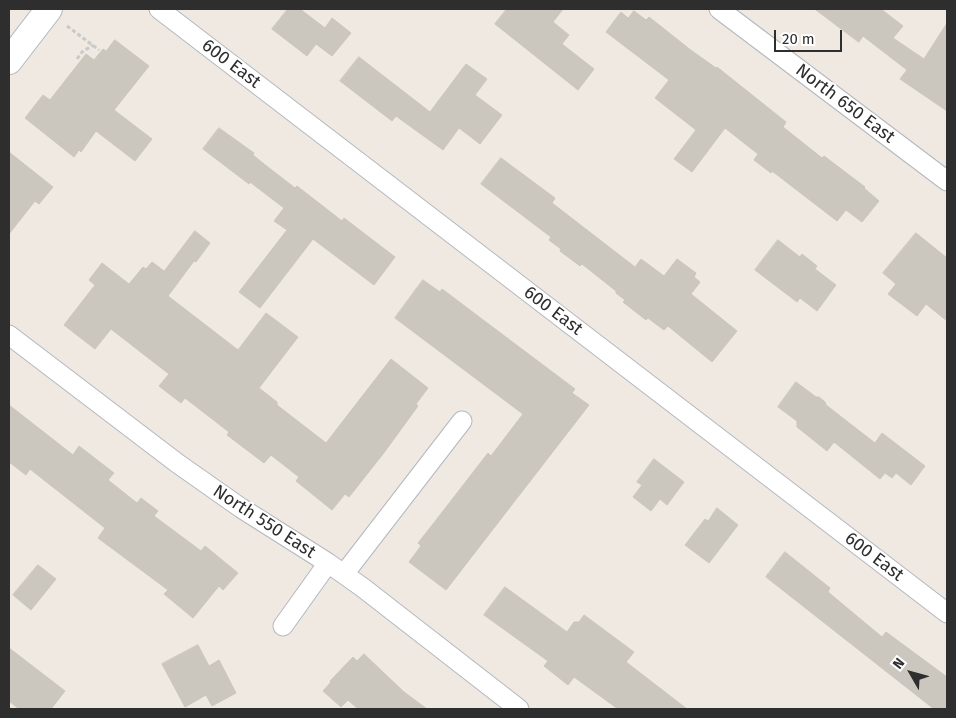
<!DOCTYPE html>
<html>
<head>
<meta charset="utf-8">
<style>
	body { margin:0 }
	#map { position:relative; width:956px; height:718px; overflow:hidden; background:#efe9e1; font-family:"Fira Sans",sans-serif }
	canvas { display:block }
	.frame { position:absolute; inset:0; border:10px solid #2e2e2e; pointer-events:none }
	.north { position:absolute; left:886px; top:648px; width:50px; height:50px; -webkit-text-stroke:4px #fff; paint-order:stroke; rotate:308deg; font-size:14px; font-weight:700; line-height:20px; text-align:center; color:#2e2e2e }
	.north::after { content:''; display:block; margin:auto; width:18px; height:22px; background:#2e2e2e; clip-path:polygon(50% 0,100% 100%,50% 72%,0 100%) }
	.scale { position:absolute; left:774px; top:30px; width:68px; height:22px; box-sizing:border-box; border:2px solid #2e2e2e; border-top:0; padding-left:6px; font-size:15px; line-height:18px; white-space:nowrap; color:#2e2e2e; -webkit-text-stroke:4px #fff; paint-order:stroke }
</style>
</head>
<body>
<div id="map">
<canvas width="956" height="718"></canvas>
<div class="frame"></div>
<div class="north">N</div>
<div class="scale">20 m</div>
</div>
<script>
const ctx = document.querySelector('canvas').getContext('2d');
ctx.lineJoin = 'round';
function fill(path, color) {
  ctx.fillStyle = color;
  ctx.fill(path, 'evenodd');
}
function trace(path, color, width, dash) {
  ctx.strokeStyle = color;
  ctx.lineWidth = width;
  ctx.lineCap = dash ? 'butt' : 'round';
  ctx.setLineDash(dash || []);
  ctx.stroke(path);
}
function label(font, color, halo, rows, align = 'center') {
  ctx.font = font + ' "Fira Sans",sans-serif';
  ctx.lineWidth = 4;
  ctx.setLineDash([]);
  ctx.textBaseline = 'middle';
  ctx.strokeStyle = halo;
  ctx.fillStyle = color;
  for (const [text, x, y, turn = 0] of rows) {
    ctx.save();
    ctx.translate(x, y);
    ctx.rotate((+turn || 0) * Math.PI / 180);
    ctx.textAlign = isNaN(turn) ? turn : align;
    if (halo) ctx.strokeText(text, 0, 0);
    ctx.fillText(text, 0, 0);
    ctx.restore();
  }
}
const building = new Path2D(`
	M288 9H300L325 28 332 18 351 33 332 56 316 44 307 56 272 29Z
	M507 9H563L553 22 569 35 562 44 594 69 578 90 495 24Z
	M815 9H881L903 26 893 38 924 59 947 23V111L900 79 907 70 863 36 859 42Z
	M634 11 646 20 649 17 692 51 716 68 717 67 786 122 783 127 822 158 824 156 865 187 864 188 879 201 862 222 846 210 837 221 772 171 771 173 754 160 758 154 725 128 692 172 674 159 696 130 655 98 669 80 606 32 621 12 628 18Z
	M115 40 149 66 114 110 152 139 135 161 96 131 81 152 79 150 74 157 25 118 43 95 50 100 86 54 94 60 103 49 106 51Z
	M359 57 430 112 466 64 487 79 475 95 502 115 480 144 459 128 443 150 396 116 392 121 340 81Z
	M219 128 254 153 253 155 264 164 295 188 297 186 342 221 344 218 395 257 374 285 313 239 260 308 239 292 287 230 274 221 284 208 250 182 249 184 203 149Z
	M9 152 53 187 39 204 35 201 9 234Z
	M501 158 555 198 552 203 635 267 641 259 664 276 677 259 696 273 694 277 700 282 691 294 737 331 712 362 668 326 664 330 648 318 646 320 623 302 625 300 616 293V291L582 264 580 266 560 251 561 249 549 240 551 237 481 184Z
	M195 231 210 243 196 262 194 261 168 296 238 350 266 313 298 337 259 388 277 402V405L326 443 391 359 428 388 416 404 418 406 383 454 349 497 345 494 332 510 296 481 299 477 271 455 264 463 227 435 229 432 185 398 181 403 159 386 169 374 111 329 95 349 64 325 95 285 89 280 102 263 129 284 143 267 146 269 152 262 164 271Z
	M916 233 947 258V321L926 304 917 316 888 294 896 284 883 273Z
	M778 240 800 257 802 254 817 266 815 269 836 285 817 311 800 298 797 302 755 270Z
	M423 280 440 292 442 289 575 389 572 393 589 405 446 590 409 562 421 546 418 543 433 524 488 453 491 456 523 414 395 318Z
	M796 382 816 397H819L825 402 826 405 875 443 882 433 925 466 911 485 896 473 892 478 885 473 880 479 834 442 827 451 797 427V421L778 407Z
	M9 405 73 455 79 446 114 473 108 480 137 503 141 498 158 511 154 516 201 551 205 546 238 573 223 590 219 586 193 618 164 594 168 590 98 538 105 528 30 469 26 475 9 462Z
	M654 459 684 482 667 505 660 499 651 511 633 497 642 485 637 482Z
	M717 508 738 525 709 563 685 545 705 519 708 521Z
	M785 552 830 588 828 592 882 637 886 632 947 677V709H934L766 577Z
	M38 565 56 579 31 610 13 595Z
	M505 587 567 632 574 622H579L584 615 634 652 626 662 687 709H618L574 677 568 685 544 666 548 661 484 615Z
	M198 645 209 666 219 660 236 693 212 706 206 695 185 707 162 664Z
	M9 648 65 691 51 709H19L9 701Z
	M364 654 404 692 427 709H358L348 700 341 707 323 691 331 682 330 681 353 657 357 661Z`);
const path = new Path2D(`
	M67 26 99 50
	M77 59 82 52 93 45`);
const minor = new Path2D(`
	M159 9 947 613
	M719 9 947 181
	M9 335 177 463 241 508 328 563 362 587 519 709
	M344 574 462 421
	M283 626 328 563`);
const secondary = new Path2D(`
	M9 61 49 9`);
const streetNames = [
	["600 East",231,64,37],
	["North 650 East",845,104,37],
	["600 East",553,311,37],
	["North 550 East",264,522,33],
	["600 East",874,557,37]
];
fill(building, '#cbc7bf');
trace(building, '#cbc5ba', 1);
trace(minor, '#b4b7c1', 21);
trace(secondary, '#b4b7c1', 28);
trace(path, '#c9c9c9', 3, [4, 2.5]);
trace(minor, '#fff', 19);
trace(secondary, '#fff', 26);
label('18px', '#2e2e2e', '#fff', streetNames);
</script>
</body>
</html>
